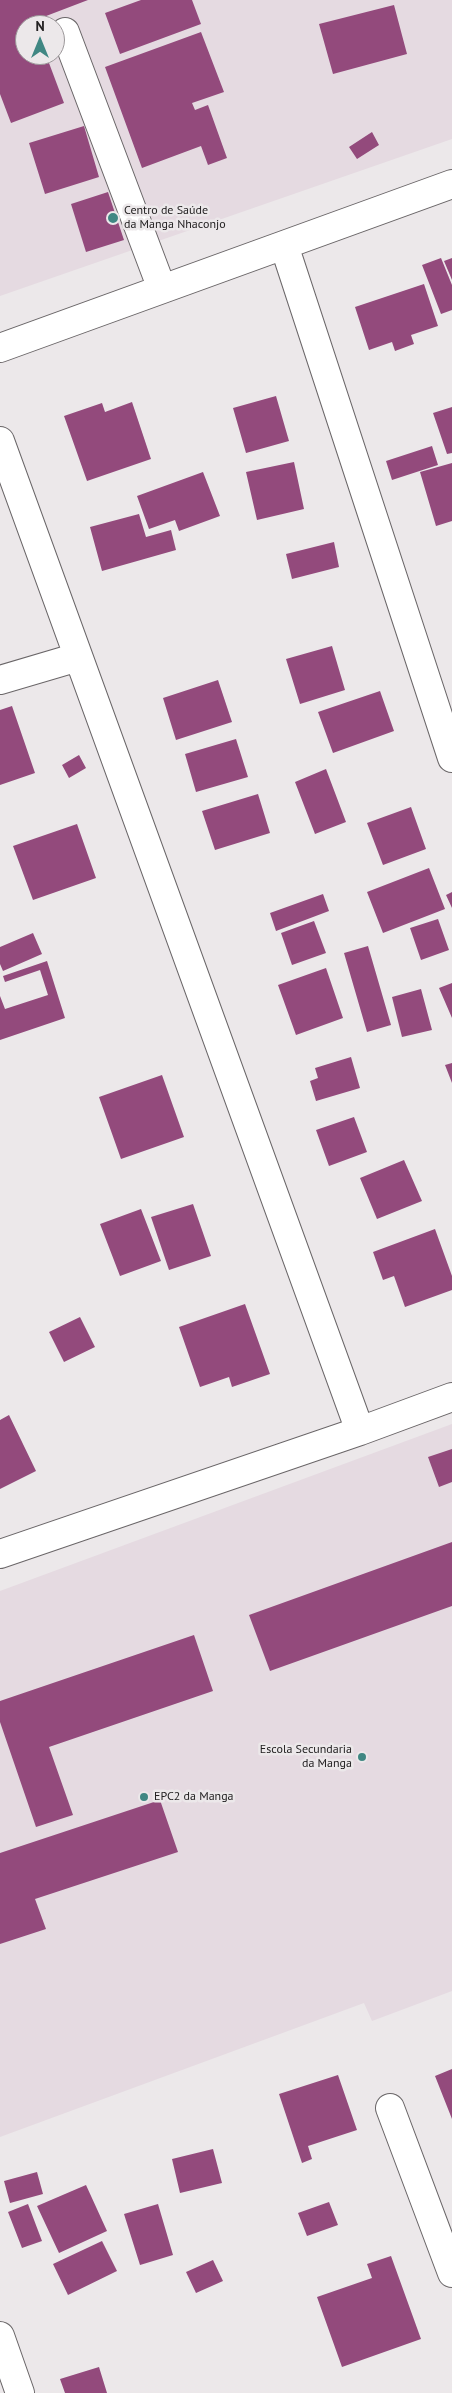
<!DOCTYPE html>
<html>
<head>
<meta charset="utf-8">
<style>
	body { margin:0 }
	#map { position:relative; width:452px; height:2393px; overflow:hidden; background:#ece8ea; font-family:"PT Sans",sans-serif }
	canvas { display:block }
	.north { position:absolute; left:15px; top:15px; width:50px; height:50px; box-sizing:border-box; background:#ece8ea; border:1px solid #9c989a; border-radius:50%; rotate:0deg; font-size:14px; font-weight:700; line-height:20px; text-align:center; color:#232122 }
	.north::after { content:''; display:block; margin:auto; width:18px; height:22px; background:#408783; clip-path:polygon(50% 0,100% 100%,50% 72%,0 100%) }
</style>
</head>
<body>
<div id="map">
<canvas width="452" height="2393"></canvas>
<div class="north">N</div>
</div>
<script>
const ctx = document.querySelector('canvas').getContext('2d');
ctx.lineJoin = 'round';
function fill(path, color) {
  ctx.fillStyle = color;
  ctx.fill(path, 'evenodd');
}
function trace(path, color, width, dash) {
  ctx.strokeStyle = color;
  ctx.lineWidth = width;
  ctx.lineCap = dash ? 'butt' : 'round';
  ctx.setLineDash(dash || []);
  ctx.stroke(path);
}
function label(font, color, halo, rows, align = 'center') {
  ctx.font = font + ' "PT Sans",sans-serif';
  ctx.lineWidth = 5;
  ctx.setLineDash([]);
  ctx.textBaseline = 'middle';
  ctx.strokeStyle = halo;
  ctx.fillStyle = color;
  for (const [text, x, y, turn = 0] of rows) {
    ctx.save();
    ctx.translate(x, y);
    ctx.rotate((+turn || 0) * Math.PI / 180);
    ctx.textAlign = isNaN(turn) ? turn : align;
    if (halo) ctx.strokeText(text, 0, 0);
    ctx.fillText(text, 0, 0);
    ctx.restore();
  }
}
const built = new Path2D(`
	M0 0H452V139L0 296ZM25 25H55V55H25Z
	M452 1424V1991L372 2021 364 2003 0 2137V1591Z`);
const building = new Path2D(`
	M0 0H88L33 21 34 25H25V55H46L64 103 11 123 0 94Z
	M141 0H192L201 24 120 54 105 13Z
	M394 5 407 54 333 74 319 24Z
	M201 32 224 92 192 103 195 110 208 105 227 158 208 165 201 146 142 168 105 67Z
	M84 126 99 177 45 194 29 143Z
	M372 132 379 145 357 159 349 147Z
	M108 192 124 240 86 252 71 204Z
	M441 258 452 285V310L441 314 422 265Z
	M452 258V280L444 261Z
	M424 284 438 326 411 335 414 344 395 351 392 342 369 350 355 307Z
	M276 396 289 441 246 453 233 408Z
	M132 402 151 459 87 481 64 416 102 403 105 412Z
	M452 407V453L447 454 433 413Z
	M432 446 438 465 392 480 386 461Z
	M294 462 304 509 257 520 246 472Z
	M452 463V521L436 526 420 472Z
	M203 472 220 516 179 531 175 520 149 529 137 496Z
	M139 514 146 537 171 530 176 550 102 571 90 527Z
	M334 542 339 567 292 579 286 554Z
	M332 646 345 690 300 704 286 659Z
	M218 680 232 722 176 740 163 698Z
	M380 691 394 731 333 753 318 712Z
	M12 706 35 773 0 785V710Z
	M236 739 248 777 196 792 185 754Z
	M79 755 86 768 69 778 62 765Z
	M326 769 346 822 315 834 295 782Z
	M258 794 270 833 215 850 202 811Z
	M411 807 426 849 383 865 367 823Z
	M77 824 96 878 33 900 13 846Z
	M429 868 445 909 383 933 367 892Z
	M452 892V908L446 895Z
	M323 894 329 911 276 931 270 913Z
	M438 919 449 950 421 960 410 928Z
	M314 921 326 953 292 965 281 933Z
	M33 933 42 954 3 971 0 964V947Z
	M368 946 391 1025 367 1032 344 953Z
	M47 961 65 1018 0 1040V996L5 1009 48 995 40 970 5 982 3 976Z
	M326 968 343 1018 296 1035 278 985Z
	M452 983V1018L439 988Z
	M421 989 432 1030 402 1037 392 997Z
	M351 1057 360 1088 316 1101 310 1081 318 1078 315 1068Z
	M452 1063V1083L445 1065Z
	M162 1075 184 1137 121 1159 99 1097Z
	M354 1117 367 1152 329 1166 316 1130Z
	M404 1160 422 1201 377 1219 360 1178Z
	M193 1204 211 1256 169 1270 151 1217Z
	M141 1209 161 1261 120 1276 100 1224Z
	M435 1229 452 1276V1290L405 1307 394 1276 383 1280 373 1252Z
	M245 1304 270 1374 232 1387 229 1377 200 1387 179 1327Z
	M80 1317 95 1347 64 1362 49 1332Z
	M9 1415 36 1471 0 1489V1420Z
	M452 1449V1482L439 1487 428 1457Z
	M452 1542V1606L270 1671 249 1615Z
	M194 1635 213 1691 49 1747 73 1815 36 1827 0 1722V1701Z
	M160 1800 178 1852 35 1899 46 1929 0 1944V1853Z
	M452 2069V2119L435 2076Z
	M338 2075 357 2130 308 2146 312 2159 302 2163 279 2094Z
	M213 2149 222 2183 180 2193 172 2159Z
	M37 2172 43 2194 10 2203 4 2181Z
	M86 2185 107 2231 59 2253 37 2206Z
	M329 2202 338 2225 307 2236 298 2213Z
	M28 2204 42 2241 22 2248 8 2212Z
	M158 2204 173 2255 140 2265 124 2214Z
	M102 2241 117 2271 68 2295 53 2264Z
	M391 2256 421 2339 342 2367 317 2297 372 2278 367 2264Z
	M213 2260 223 2281 196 2293 186 2272Z
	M99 2367 107 2393H65L60 2379Z`);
const minor = new Path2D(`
	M65 32 162 289
	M284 245 452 758
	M0 348 452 184
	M0 441 360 1431
	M0 680 78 657
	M0 1554 360 1431 452 1397
	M390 2108 452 2273
	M0 2336 20 2393`);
const markers = [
	[113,218,6,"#408783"],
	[362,1757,5,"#408783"],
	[144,1797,5,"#408783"]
];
const poiNames = [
	["Centro de Saúde",124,211],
	["da Manga Nhaconjo",124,225],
	["Escola Secundaria",352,1750,"right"],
	["da Manga",352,1764,"right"],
	["EPC2 da Manga",154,1797]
];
fill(built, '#e5dae1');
fill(building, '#934a7c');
trace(minor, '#6a6668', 30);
trace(minor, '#fff', 28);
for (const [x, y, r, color] of markers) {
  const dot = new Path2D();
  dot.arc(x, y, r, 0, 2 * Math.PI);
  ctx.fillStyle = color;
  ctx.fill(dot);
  trace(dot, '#ece8ea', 2);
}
label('12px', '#232122', '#ece8ea', poiNames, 'left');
</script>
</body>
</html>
